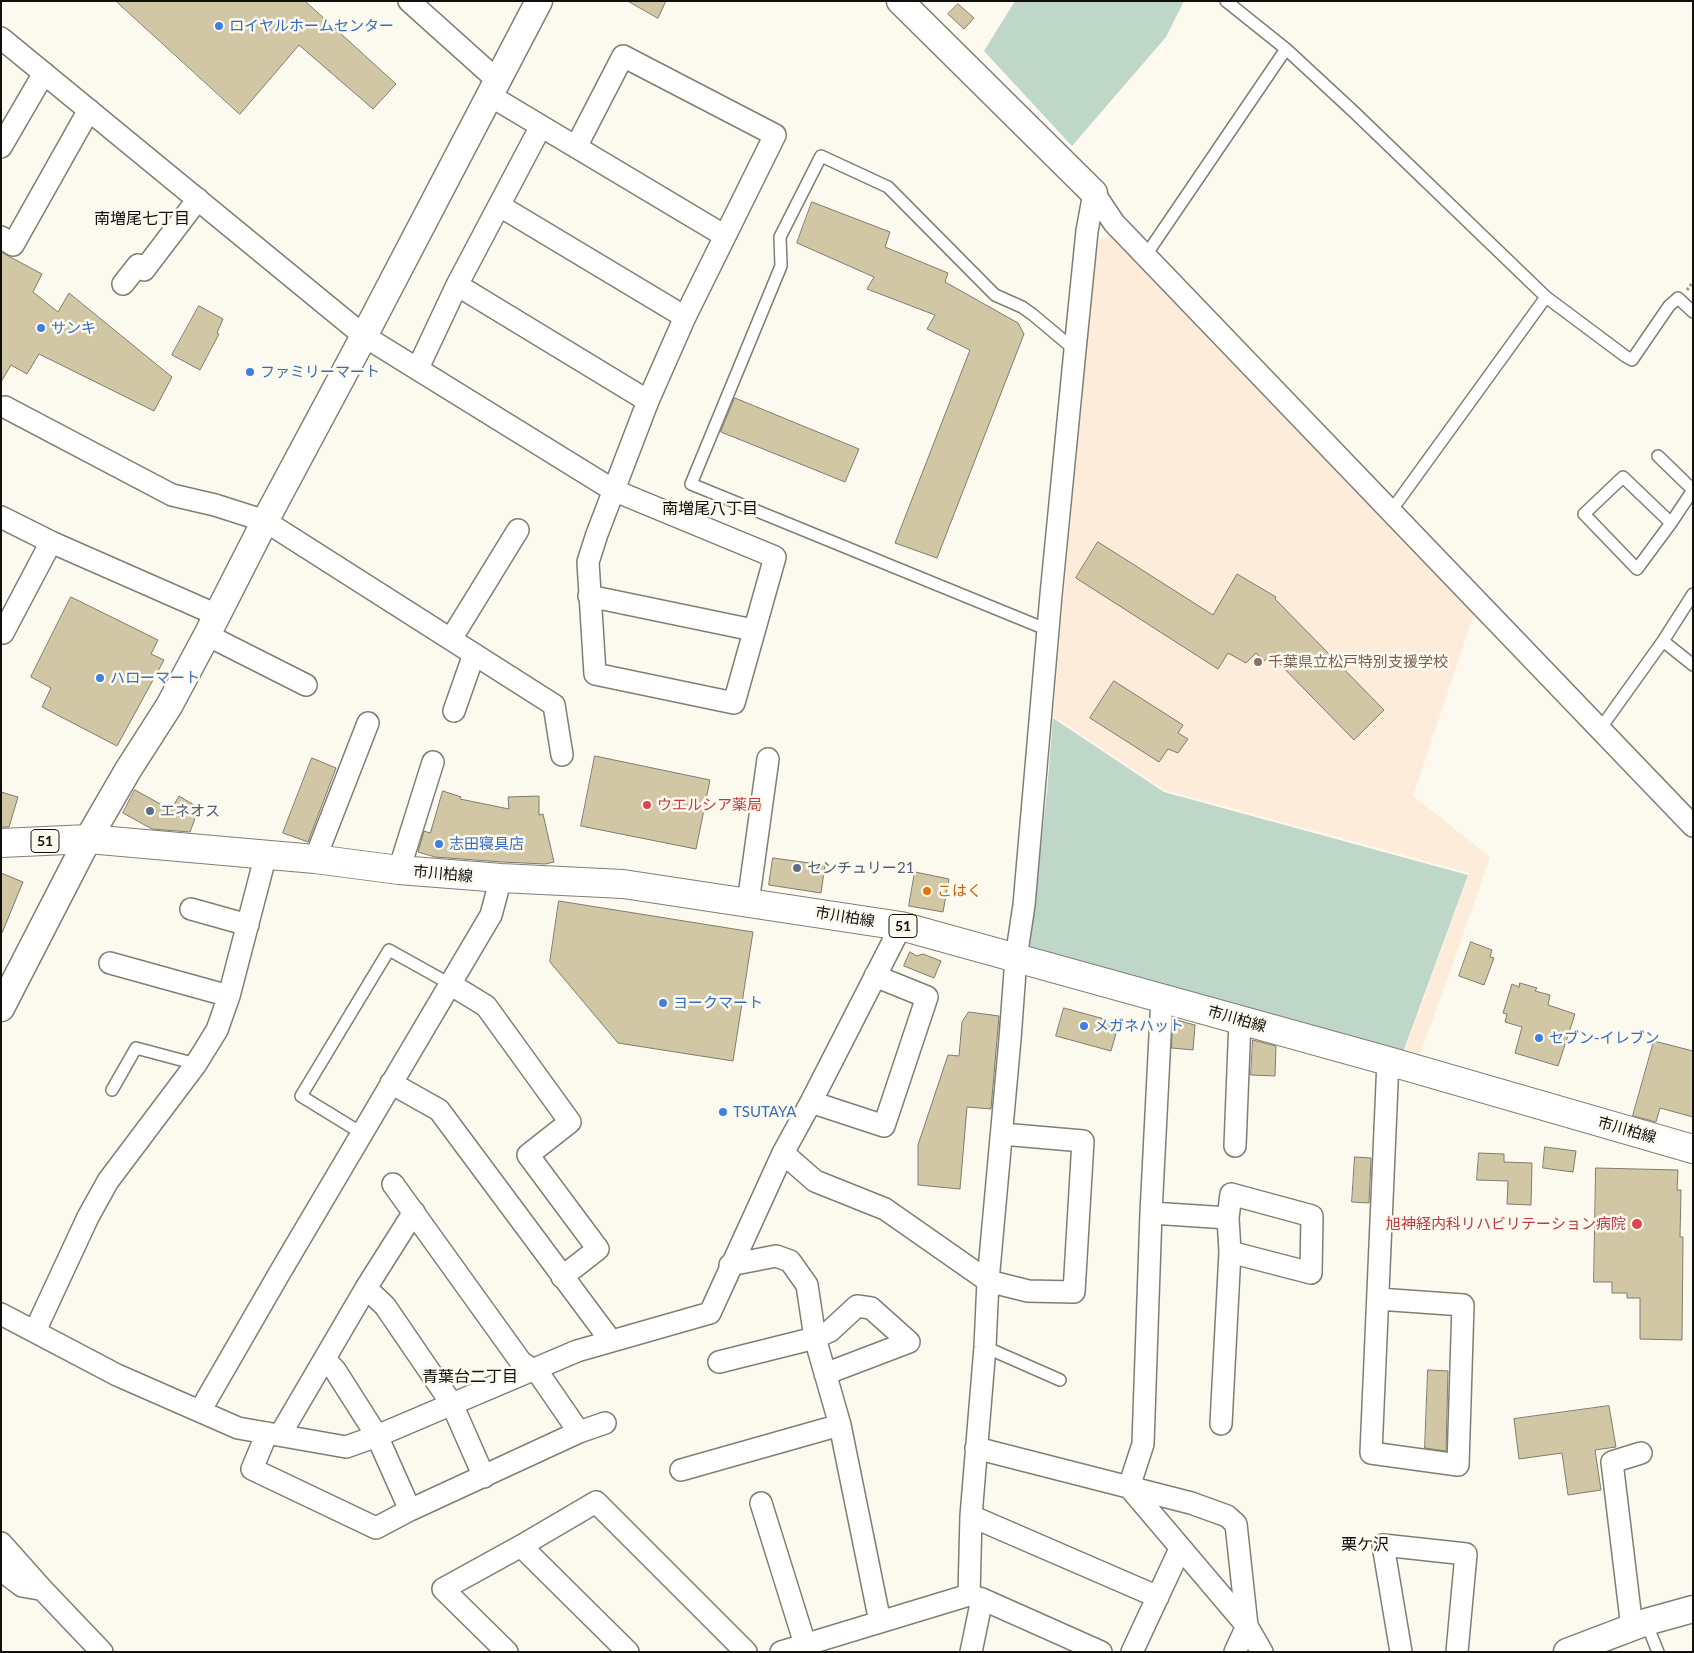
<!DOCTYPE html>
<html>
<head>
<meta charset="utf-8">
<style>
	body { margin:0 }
	#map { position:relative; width:1694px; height:1653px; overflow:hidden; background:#fcf9ee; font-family:Lato,sans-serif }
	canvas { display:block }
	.frame { position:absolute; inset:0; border:2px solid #100f0c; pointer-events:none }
</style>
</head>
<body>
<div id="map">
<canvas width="1694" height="1653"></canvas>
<div class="frame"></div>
</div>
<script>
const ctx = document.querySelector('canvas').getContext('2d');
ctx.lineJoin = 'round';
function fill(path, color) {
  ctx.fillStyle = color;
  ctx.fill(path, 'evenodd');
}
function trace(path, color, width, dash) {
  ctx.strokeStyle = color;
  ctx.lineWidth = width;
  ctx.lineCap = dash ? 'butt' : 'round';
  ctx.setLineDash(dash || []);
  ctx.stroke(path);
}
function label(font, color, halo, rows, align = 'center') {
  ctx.font = font + ' Lato,"Noto Sans JP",sans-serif';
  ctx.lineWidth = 5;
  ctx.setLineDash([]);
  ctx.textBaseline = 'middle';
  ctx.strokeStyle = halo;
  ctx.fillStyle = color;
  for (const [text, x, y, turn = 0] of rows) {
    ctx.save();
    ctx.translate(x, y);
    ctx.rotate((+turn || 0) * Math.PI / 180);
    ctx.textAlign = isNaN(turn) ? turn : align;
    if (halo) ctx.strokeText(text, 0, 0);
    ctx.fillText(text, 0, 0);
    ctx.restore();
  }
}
const education = new Path2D(`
	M1115 234 1476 608 1413 796 1490 857 1450 972 1418 1059 1403 1055 1469 873 1164 790 1053 716 1096 241Z`);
const green = new Path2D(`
	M1015 1H1184L1166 37 1072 146 984 51Z
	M1053 718 1164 792 1468 875 1402 1055 1029 952 1047 792Z`);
const building = new Path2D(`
	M116 1H305L396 84 373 109 299 45 240 114Z
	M628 1H666L658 18Z
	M958 4 974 18 964 29 948 14Z
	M812 202 890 232 885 247 948 273 945 282 1018 323 1024 334 937 558 895 543 970 350 927 329 935 315 867 289 874 277 797 243Z
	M1 252 42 274 33 292 58 312 69 293 172 377 154 411 39 354 27 374 11 365 1 382Z
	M199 306 223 319 217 333 219 334 200 370 172 355Z
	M735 398 859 449 845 482 721 432Z
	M1098 542 1213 615 1237 574 1276 597 1275 599 1384 710 1354 740 1271 655 1264 661 1256 653 1246 663 1228 653 1218 669 1076 578Z
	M71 597 158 640 151 654 164 660 117 746 42 707 51 688 31 677Z
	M1114 681 1183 725 1178 733 1188 739 1178 753 1168 749 1159 762 1090 718Z
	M595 756 710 780 696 849 581 826Z
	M312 758 336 768 308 842 283 833Z
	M135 790 171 810 179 796 199 808 190 832 152 829 123 813Z
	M443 791 461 797 460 799 509 809 508 797 539 796V815L543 814 554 862 545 864 502 862 435 857 418 852 424 831 430 833Z
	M1 792 18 797 9 827H1Z
	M773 858 825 865 821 893 769 885Z
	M915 872 949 879 943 912 909 906Z
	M1 873 23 882 2 933H1Z
	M559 901 753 932 733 1061 618 1043 550 962Z
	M1471 942 1492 950 1490 957 1494 958 1484 985 1459 976Z
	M910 952 917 956 923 954 941 961 934 978 904 966Z
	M1520 983 1537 988 1535 991 1550 995 1548 1005 1575 1014 1558 1066 1515 1053 1522 1027 1505 1022 1507 1014 1503 1013 1512 984 1519 987Z
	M1064 1008 1119 1023 1111 1051 1056 1036Z
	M969 1012 999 1016 991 1109 967 1107 960 1189 918 1185V1145L948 1055 959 1056 962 1022Z
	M1173 1019 1195 1025 1193 1050 1172 1048Z
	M1253 1040 1276 1046 1275 1076 1251 1075Z
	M1654 1041 1693 1051V1117L1660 1108 1656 1122 1633 1116Z
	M1545 1147 1576 1151 1573 1172 1543 1168Z
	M1479 1153 1504 1154V1162L1532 1163 1531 1205 1507 1204 1508 1181 1477 1180Z
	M1355 1157 1371 1158 1369 1203 1352 1202Z
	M1596 1168 1678 1170 1677 1190H1681L1680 1237H1683L1682 1340 1640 1339V1298H1627V1293H1612V1282H1594Z
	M1428 1370 1448 1371 1446 1451 1425 1448Z
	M1609 1406 1616 1447 1595 1450 1601 1490 1568 1495 1562 1453 1519 1459 1514 1419Z`);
const path = new Path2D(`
	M1687 290 1693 282`);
const service = new Path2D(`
	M1226 1 1286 49 1354 112 1546 297 1625 356 1632 360 1669 306 1678 298 1693 312
	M1146 255 1286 49
	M1658 456 1693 490
	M1391 511 1546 297
	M1671 523 1623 477 1584 514 1637 569 1671 523 1693 490
	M1048 630 691 484 781 266 780 237 821 156 888 187 995 295 1022 307 1032 314 1075 350
	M1663 641 1693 665
	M1600 729 1663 641 1693 594
	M112 1090 136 1048 196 1064
	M363 1134 301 1096 389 950 450 984
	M985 1347 1060 1380
	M1646 1622 1658 1652`);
const minor = new Path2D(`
	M409 1 497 80
	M1 38 364 336 613 490 775 557 734 703 595 674 588 562 597 534 648 401 685 317 775 135 623 56 576 147
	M489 95 725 236
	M1 147 44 73
	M1094 193 1114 223 1693 826
	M500 206 685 317
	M1 237 13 245 89 110
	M123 284 138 265 144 270 198 199
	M457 285 648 401
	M418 368 457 285 541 126
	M5 407 172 495 215 505 265 521 554 705 562 755
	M1 517 51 542 217 615
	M589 596 753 630
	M1 632 3 633 51 542
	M207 635 306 685
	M451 639 518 530
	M454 711 474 654
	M315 859 368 723
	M399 870 433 762
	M748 903 768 759
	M191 909 248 925
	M110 963 229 996
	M450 984 486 1006 570 1122 528 1155 598 1249 562 1277
	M1162 997 1151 1213 1143 1444 1129 1487 1247 1626 1262 1652
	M391 1083 439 1110 611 1341
	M811 1102 884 1126 927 997 875 976
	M1235 1146 1240 1020
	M783 1153 815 1181 885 1209 988 1281 1028 1291 1074 1292 1083 1141 1002 1134
	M393 1184 521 1362 539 1374 579 1432
	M1151 1213 1228 1218
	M730 1265 776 1256 790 1261 807 1285 815 1338 840 1425 880 1622
	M366 1288 385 1306 452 1404 484 1477
	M1378 1299 1463 1305 1458 1465 1371 1453 1388 1061
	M1 1314 117 1375 238 1428 346 1447 377 1436 577 1351 710 1313 783 1153 811 1102 901 926
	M35 1331 88 1217 108 1181 196 1064 217 1030 229 996 266 854
	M325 1359 335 1370 377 1436 410 1510
	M719 1362 815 1338 830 1331 857 1306 871 1308 909 1342 825 1374
	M200 1411 279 1274 491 915 501 878
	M1221 1424 1230 1252 1228 1218 1231 1194 1312 1216 1311 1273 1230 1252
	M267 1433 252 1469 376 1528 410 1510 579 1432 605 1423
	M280 1435 366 1288 414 1212
	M976 1448 1191 1503 1227 1516 1236 1524 1247 1626 1235 1652
	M681 1470 840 1425
	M761 1503 805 1644
	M971 1516 1158 1597
	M1 1543 42 1589 102 1652
	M521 1546 628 1652
	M1 1570 22 1586 39 1589
	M969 1595 971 1516 985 1347 988 1281 1010 1039 1016 958 1024 905 1051 595 1075 350 1087 231 1094 193
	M1632 1628 1612 1462 1641 1453
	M507 1652 443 1589 521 1546 596 1502 746 1652
	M781 1652 969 1595 982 1599 1101 1652
	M971 1652 982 1599
	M1132 1652 1180 1549
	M1401 1652 1383 1545 1466 1554 1457 1652`);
const tertiary = new Path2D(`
	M900 1 1094 193
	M1 1008 88 839 128 770 169 706 207 635 265 521 364 336 539 1
	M1567 1652 1646 1622 1693 1609`);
const primary = new Path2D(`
	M1 843 88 839 315 859 399 870 501 878 623 884 901 926 1388 1061 1693 1149`);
const markers = [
	[219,26,5,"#3f7fe0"],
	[41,328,5,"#3f7fe0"],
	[250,372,5,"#3f7fe0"],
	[1258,662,5,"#8d6e63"],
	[100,678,5,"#3f7fe0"],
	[647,805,5,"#e0444e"],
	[150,811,5,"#5c6f8a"],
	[439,844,5,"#3f7fe0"],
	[797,868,5,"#5c6f8a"],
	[927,891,5,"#e8710a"],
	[663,1003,5,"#3f7fe0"],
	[1084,1026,5,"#3f7fe0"],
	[1539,1038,5,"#3f7fe0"],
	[723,1112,5,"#3f7fe0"],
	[1637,1224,6,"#e0444e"]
];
const shields = [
	[45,841,28],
	[903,926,28]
];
const shieldNames = [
	["51",45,841],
	["51",903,926]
];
const shopNames = [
	["ロイヤルホームセンター",229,26],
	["サンキ",51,328],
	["ファミリーマート",260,372],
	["ハローマート",110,678],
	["志田寝具店",449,844],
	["ヨークマート",673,1003],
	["メガネハット",1094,1026],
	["セブン-イレブン",1549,1038],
	["TSUTAYA",733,1112]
];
const educationNames = [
	["千葉県立松戸特別支援学校",1268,662]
];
const healthNames = [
	["ウエルシア薬局",657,805],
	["旭神経内科リハビリテーション病院",1626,1224,"right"]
];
const serviceNames = [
	["エネオス",160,811],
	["センチュリー21",807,868]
];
const streetNames = [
	["市川柏線",443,874,5],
	["市川柏線",845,917,9],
	["市川柏線",1237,1019,16],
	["市川柏線",1627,1130,16]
];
const foodNames = [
	["こはく",937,891]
];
const neighbourhoodNames = [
	["南増尾七丁目",142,219],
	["南増尾八丁目",710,509],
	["青葉台二丁目",470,1377],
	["栗ケ沢",1365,1545]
];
fill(education, '#fcecd9');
fill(green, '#bfd7c8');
fill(building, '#d1c7a5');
trace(building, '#7e7b71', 1);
trace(service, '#807e74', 14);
trace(minor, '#807e74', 24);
trace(tertiary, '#807e74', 29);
trace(primary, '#807e74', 30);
trace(path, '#9d9b93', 3, [2.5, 2.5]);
trace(service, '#fff', 11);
trace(minor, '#fff', 21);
trace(tertiary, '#fff', 26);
trace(primary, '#fff', 28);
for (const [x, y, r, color] of markers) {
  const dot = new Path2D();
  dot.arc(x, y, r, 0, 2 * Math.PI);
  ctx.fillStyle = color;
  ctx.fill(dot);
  trace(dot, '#fcf9ee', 2);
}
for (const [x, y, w] of shields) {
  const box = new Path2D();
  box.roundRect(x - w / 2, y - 11.5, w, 23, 4);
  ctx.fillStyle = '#fcf9ee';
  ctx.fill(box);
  trace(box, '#100f0c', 1);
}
label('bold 14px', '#100f0c', null, shieldNames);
label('15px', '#366cbe', '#fcf9ee', shopNames, 'left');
label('15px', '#785e54', '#fcf9ee', educationNames, 'left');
label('15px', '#be3a42', '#fcf9ee', healthNames, 'left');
label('15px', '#4e5e75', '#fcf9ee', serviceNames, 'left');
label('15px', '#100f0c', '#fcf9ee', streetNames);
label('15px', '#c56008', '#fcf9ee', foodNames, 'left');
label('16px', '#100f0c', '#fcf9ee', neighbourhoodNames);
</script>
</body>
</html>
